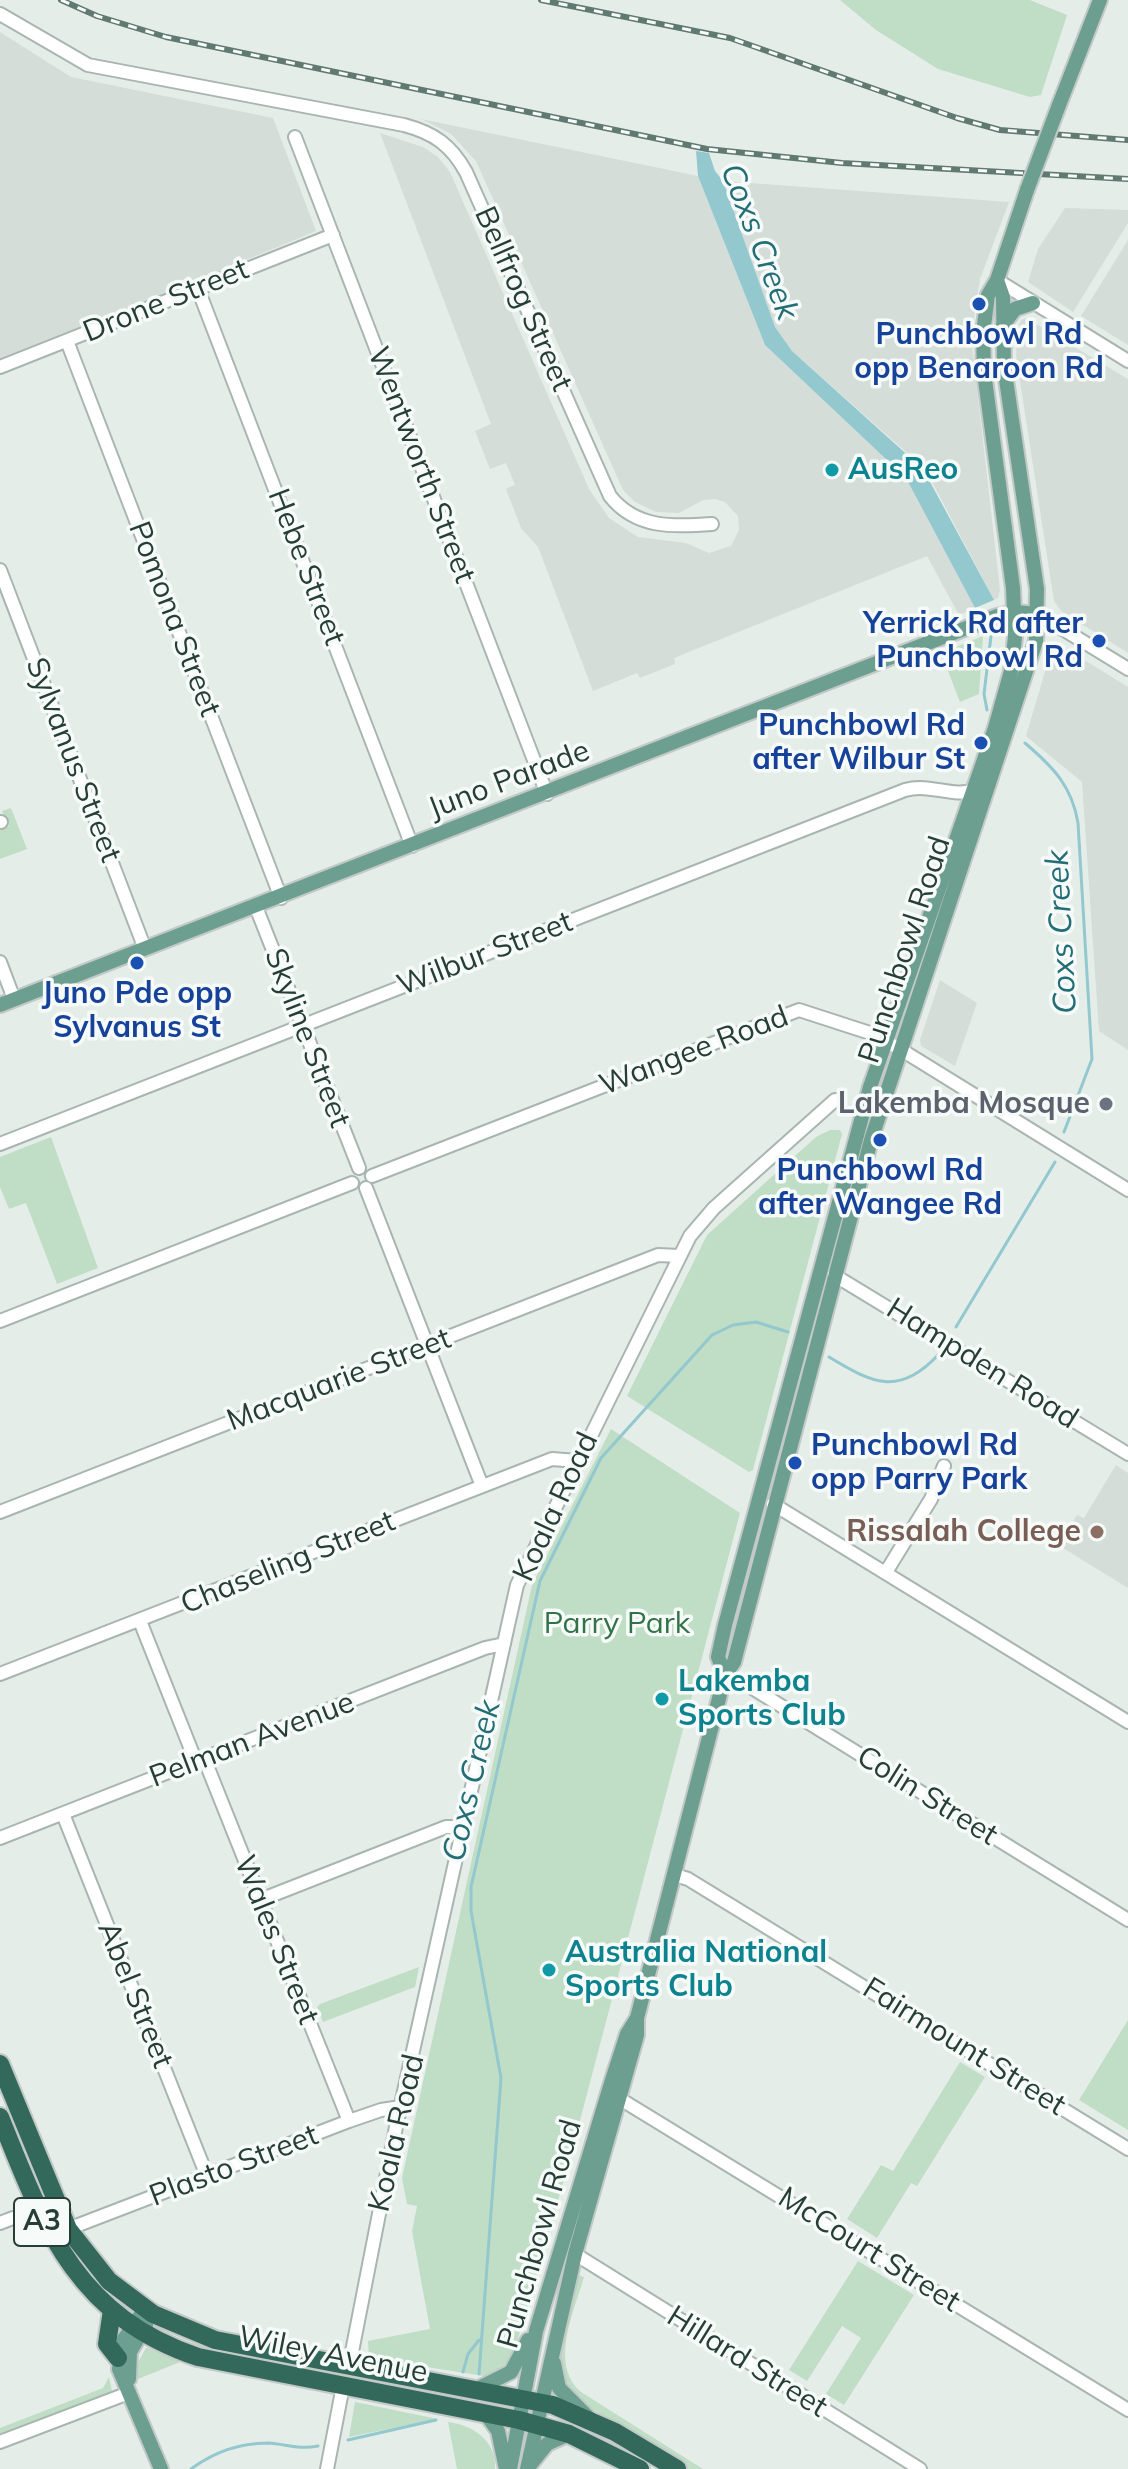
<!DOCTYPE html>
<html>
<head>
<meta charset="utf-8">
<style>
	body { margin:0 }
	canvas { display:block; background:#e5ede9 }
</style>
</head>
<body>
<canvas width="1128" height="2469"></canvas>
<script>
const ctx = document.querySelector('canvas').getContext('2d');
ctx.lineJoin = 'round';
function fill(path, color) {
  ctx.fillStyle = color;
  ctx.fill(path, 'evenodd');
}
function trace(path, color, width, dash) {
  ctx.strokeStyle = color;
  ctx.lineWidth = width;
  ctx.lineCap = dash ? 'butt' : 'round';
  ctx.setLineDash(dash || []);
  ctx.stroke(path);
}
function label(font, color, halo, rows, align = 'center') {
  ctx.font = font + ' Mulish,sans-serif';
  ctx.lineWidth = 7;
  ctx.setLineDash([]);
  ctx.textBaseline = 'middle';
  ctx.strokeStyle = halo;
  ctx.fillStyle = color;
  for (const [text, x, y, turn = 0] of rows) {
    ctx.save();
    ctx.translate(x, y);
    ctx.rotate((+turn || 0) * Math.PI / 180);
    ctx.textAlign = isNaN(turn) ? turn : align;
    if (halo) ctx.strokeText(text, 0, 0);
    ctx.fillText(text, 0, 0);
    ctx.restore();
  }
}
const built = new Path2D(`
	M0 32 71 77 273 118 316 231 0 362Z
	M421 119 698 176 765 345 906 478 975 608 959 615 927 556 674 658 675 664 640 678 637 673 593 691 538 547 521 528 506 489 515 485 506 463 490 469 475 431 491 424 380 133 423 147 438 157 450 172 589 489 609 518 638 537 686 543 709 553 731 546 739 530 738 516 725 502 715 499 703 500 679 513 656 512 635 502 623 490 476 161 451 134Z
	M723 181 1009 202 980 279 971 336 1000 590 998 598 994 600 932 482 915 460 792 351 775 327Z
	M1065 208 1128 210V223L1073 312 1028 282 1038 249Z
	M1128 240V345L1081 316Z
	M1026 318 1128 379V653L1061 611 1054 601 1016 355 1018 328 1021 320Z
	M1054 641 1128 687V1050L1099 1031 1082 782 1026 736Z
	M940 980 977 1003 955 1066 921 1046 920 1040Z
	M1116 1465 1128 1473V1588L1058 1545 1077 1515 1084 1518Z`);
const green = new Path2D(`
	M840 0H1030L1067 15 1041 95 1030 97 938 69 876 30Z
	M983 636 979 694 960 702 941 653Z
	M11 808 27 849 0 859V830L9 826 2 811Z
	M830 1130H840L842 1134 753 1470 749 1472 627 1396 707 1235 816 1137Z
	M51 1137 98 1268 57 1284 26 1203 9 1209 0 1187V1157Z
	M611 1429 740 1513 568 2166 513 2356 501 2368 484 2376 369 2358 368 2341 430 2329 412 2231 417 2206 407 2204 402 2178 532 1585Z
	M419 1967 415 1987 323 2022 317 2007 320 2004Z
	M1128 2020V2130L1079 2100Z
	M960 2062 985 2077 917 2186 911 2183 877 2238 847 2219 881 2165 893 2171Z
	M858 2261 914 2295 844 2405 826 2394 861 2338 842 2326 807 2381 789 2370Z
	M578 2275 584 2277C574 2312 549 2364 581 2392L703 2469H689L570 2395C544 2363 569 2310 578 2275Z
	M146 2348H148L180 2362 138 2379 136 2366Z
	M109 2377 112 2391 0 2435V2428L103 2388Z
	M355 2402 438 2419 349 2437Z
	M448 2422C473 2425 497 2441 495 2469H457Z`);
const water = new Path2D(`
	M696 151 709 153 715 171 723 181 775 327 792 351 923 469 994 600 975 608 906 478 765 345 698 176Z`);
const stream = new Path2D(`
	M987 710 984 694 991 636
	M1025 743C1053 767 1072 786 1078 823L1092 1059 1064 1132
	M956 1327 1055 1162
	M829 1357C872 1383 899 1397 938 1355
	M463 2372 468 2354 479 2340
	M479 2374 501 2078 471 1911V1887L540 1581 601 1458 712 1335 733 1325 756 1322 788 1332
	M348 2440 436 2420
	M191 2469C214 2452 238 2443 268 2443 286 2444 299 2450 318 2446`);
const minor = new Path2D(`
	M0 14 88 65 404 125C434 133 451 145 466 172L610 496C636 529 674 527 712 524
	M295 137 547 794
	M997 280 1128 361
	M198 289 412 846
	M67 341 281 898
	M0 367 333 235
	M0 570 145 949
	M1038 614 1128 669
	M0 822H1
	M256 907 359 1168
	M0 962 14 999
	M0 1144 905 790C930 783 954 798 973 790
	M372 1176 799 1010 870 1033 900 1049 1128 1190
	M366 1188 482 1486
	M834 1275 1128 1454
	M0 1321 352 1183
	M773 1504 1128 1722
	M0 1512 658 1255 679 1256
	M886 1572 931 1499 944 1466
	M140 1621 196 1762
	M0 1674 552 1459 577 1461
	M725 1675 749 1686 1128 1920
	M204 1758 349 2121
	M63 1814 207 2176
	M0 1838 485 1648 504 1644
	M675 1875 688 1879 1128 2149
	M260 1900 446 1827H464
	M612 2094 1128 2410
	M0 2223 13 2218
	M68 2229 349 2121 381 2110 401 2107
	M575 2254 920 2469
	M349 2367 396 2127 517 1585 690 1236 714 1208 835 1100
	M0 2442 126 2394
	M327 2469 343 2386`);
const major = new Path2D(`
	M1059 105 1100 0
	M1003 325 1015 309 1033 303
	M0 1005 997 616 1015 612 1038 614
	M725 1675 718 1657 725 1625 870 1087 995 728 1011 671 1015 637 1013 588 984 372 983 333 988 295 997 280 1027 190
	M145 2309 124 2339 119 2369 161 2469
	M554 2363 559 2388 591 2420
	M129 2379 130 2352 146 2325
	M477 2389 511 2372 528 2340
	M485 2413 498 2431 506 2469
	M530 2465 547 2444 569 2434
	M510 2469 536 2331 612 2080 627 2034 637 2018
	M527 2469 575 2254 637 2035V2018L725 1675 734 1662 871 1140 1036 641 1037 589 1004 366 1003 297 997 280`);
const highway = new Path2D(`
	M0 2064 68 2229 109 2281 153 2314 215 2340 553 2405 615 2432 677 2469
	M0 2117C44 2227 76 2316 198 2357L519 2420 569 2434 640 2469
	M112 2310 107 2344 118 2358`);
const rail = new Path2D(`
	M61 0 97 16 166 37 707 149 842 163 1128 179
	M541 0 730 38 957 118 1000 130 1128 140`);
const majorBridge = new Path2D(`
	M1027 190 1059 105`);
const markers = [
	[979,304,8,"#1a4fb4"],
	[832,470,8,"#0f9aa8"],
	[1099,641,8,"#1a4fb4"],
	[981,743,8,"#1a4fb4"],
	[137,963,8,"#1a4fb4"],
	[1106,1104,8,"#6b7280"],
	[880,1140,8,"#1a4fb4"],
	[795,1463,8,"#1a4fb4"],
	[1097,1532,8,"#8d6e63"],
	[662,1699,8,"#0f9aa8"],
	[549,1970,8,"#0f9aa8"]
];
const shields = [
	[42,2222,56]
];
const shieldNames = [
	["A3",42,2222]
];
const streetNames = [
	["Bellfrog Street",523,299,66],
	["Drone Street",166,301,-22],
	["Wentworth Street",421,465,69],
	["Hebe Street",306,567,69],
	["Pomona Street",174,619,69],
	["Sylvanus Street",73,760,69],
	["Juno Parade",509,780,-21],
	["Punchbowl Road",905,950,-72],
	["Wilbur Street",485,954,-21],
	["Skyline Street",307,1038,69],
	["Wangee Road",694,1051,-21],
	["Hampden Road",982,1364,32],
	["Macquarie Street",339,1380,-21],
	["Koala Road",556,1507,-65],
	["Chaseling Street",288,1563,-22],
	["Pelman Avenue",252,1740,-21],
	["Colin Street",927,1796,32],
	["Wales Street",276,1940,68],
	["Abel Street",135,1995,68],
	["Fairmount Street",964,2047,32],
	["Koala Road",397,2133,-77],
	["Plasto Street",234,2166,-21],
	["Punchbowl Road",540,2234,-74],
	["McCourt Street",869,2250,32],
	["Wiley Avenue",333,2355,11],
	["Hillard Street",747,2362,32]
];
const transitNames = [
	["Punchbowl Rd",979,335],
	["opp Benaroon Rd",979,369],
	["Yerrick Rd after",1083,624,"right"],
	["Punchbowl Rd",1083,658,"right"],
	["Punchbowl Rd",965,726,"right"],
	["after Wilbur St",965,760,"right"],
	["Juno Pde opp",137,994],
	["Sylvanus St",137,1028],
	["Punchbowl Rd",880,1171],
	["after Wangee Rd",880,1205],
	["Punchbowl Rd",811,1446,"left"],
	["opp Parry Park",811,1480,"left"]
];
const cultureNames = [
	["AusReo",848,470],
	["Lakemba",678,1682],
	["Sports Club",678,1716],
	["Australia National",565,1953],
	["Sports Club",565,1987]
];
const worshipNames = [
	["Lakemba Mosque",1090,1104]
];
const educationNames = [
	["Rissalah College",1081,1532]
];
const parkNames = [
	["Parry Park",617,1624]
];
const waterNames = [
	["Coxs Creek",759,242,69],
	["Coxs Creek",1062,932,-93],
	["Coxs Creek",472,1781,-77]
];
fill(built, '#d4ddd8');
fill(green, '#c0ddc6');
fill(water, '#92c8ce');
trace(stream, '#92c8ce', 3);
trace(minor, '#a8b5b0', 16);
trace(major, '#c2c9c7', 18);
trace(highway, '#c2c9c7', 22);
trace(minor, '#fff', 12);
trace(major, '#6d9f90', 14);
trace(highway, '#33695a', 18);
trace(rail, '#607971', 6);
trace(rail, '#f6faf8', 3, [9]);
trace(majorBridge, '#c2c9c7', 18, []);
trace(majorBridge, '#6d9f90', 14);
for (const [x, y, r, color] of markers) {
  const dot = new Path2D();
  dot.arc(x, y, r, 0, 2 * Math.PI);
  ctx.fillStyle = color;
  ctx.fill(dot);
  trace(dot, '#f6faf8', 3);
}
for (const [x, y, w] of shields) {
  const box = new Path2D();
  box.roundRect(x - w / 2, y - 24, w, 48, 6);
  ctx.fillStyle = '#f6faf8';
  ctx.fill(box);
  trace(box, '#263e36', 2);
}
label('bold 28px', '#263e36', null, shieldNames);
label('30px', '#263e36', '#f6faf8', streetNames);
label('bold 30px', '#164399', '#f6faf8', transitNames);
label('bold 30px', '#0d838f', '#f6faf8', cultureNames, 'left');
label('bold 30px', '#5b616d', '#f6faf8', worshipNames, 'right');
label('bold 30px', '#785e54', '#f6faf8', educationNames, 'right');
label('30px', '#327247', '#f6faf8', parkNames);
label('italic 32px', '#236e76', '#f6faf8', waterNames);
</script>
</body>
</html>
